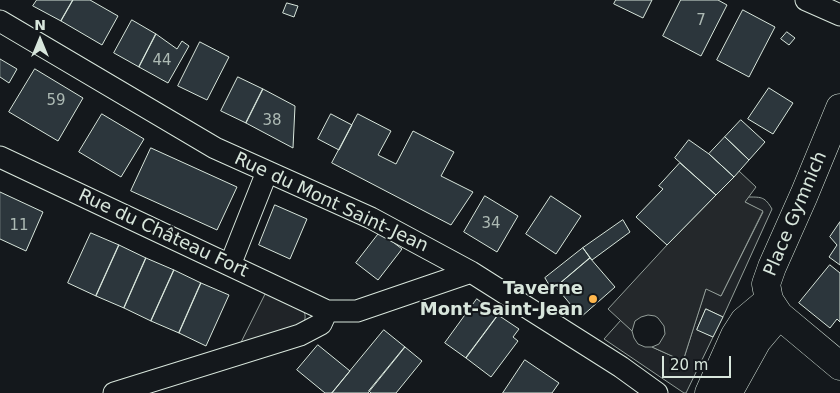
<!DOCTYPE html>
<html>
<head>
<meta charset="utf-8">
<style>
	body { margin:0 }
	#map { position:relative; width:840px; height:393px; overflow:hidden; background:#14181c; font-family:"DejaVu Sans",sans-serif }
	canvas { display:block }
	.north { position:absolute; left:15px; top:15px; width:50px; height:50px; -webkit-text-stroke:4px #14181c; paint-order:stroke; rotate:0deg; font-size:14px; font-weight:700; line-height:20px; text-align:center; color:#d8e6dc }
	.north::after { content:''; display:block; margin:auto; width:18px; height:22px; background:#d8e6dc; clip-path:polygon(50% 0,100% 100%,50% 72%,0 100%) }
	.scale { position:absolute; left:662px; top:356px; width:69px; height:22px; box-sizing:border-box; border:2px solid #d8e6dc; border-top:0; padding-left:6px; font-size:15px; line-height:18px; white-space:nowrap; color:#d8e6dc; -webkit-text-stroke:4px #14181c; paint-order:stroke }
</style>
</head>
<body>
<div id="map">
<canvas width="840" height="393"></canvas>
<div class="north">N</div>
<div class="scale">20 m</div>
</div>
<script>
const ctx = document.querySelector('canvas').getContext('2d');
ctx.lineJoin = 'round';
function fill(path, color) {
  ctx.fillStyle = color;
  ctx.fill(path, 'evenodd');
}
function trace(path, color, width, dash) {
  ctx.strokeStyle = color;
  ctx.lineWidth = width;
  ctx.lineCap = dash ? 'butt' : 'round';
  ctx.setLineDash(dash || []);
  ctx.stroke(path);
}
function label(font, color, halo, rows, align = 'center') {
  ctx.font = font + ' "DejaVu Sans",sans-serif';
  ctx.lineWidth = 4;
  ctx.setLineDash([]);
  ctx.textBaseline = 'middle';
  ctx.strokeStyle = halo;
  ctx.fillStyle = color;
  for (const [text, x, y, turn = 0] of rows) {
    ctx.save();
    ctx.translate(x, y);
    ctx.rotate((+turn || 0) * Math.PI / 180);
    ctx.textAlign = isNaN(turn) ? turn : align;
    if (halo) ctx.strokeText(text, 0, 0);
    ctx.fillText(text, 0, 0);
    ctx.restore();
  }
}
const green = new Path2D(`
	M749 197C762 197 765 197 772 209L723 317 706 309 697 329 713 337 686 393H684L604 339 621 320 632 331 634 338 638 344 645 347H652L683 361 706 288 721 296 763 212 745 202Z
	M267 291 302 308C306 314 306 318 303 325L240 345Z`);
const parking = new Path2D(`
	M739 171 756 187 745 202 763 211 721 296 706 289 683 361 652 347 659 344 665 334 664 326 658 318 655 316 648 315 641 317 635 321 632 331 608 309 667 245 716 195Z`);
const building = new Path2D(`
	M37 0H73L61 21 33 6Z
	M73 0H90L118 16 102 45 61 21Z
	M616 0H652L643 18 614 4Z
	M681 0H718L727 5 701 56 663 36Z
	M287 3 298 6 294 17 283 13Z
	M743 10 775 27 749 77 717 60Z
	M132 20 156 34 139 67 114 53Z
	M787 32 795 38 789 45 781 39Z
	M156 34 177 49 182 41 189 46 168 83 139 67Z
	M200 42 229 57 207 100 178 86Z
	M0 59 17 69 9 83 0 77Z
	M35 69 83 98 58 141 9 112Z
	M238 77 263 89 246 123 221 111Z
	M769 88 793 103 773 134 748 119Z
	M263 89 295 106 293 148 246 123Z
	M102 114 144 139 121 177 79 152Z
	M331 114 352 125 339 150 318 139Z
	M358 114 391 131 378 155 396 164 413 131 454 152 441 176 473 192 451 225 332 163Z
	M741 120 765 142 749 160 725 137Z
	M725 137 749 160 734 177 709 154Z
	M689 140 709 154 734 177 716 195 675 158Z
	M151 148 237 187 217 230 131 191Z
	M680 163 716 195 667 245 636 217 663 189 659 186Z
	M0 192 43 212 26 251 0 239Z
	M485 196 518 216 497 252 464 232Z
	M551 196 581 216 556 254 526 234Z
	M275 205 307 219 290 259 259 245Z
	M623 220 630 232 592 260 583 248Z
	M840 222V265L829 257 837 245 830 237Z
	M380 232 402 249 378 280 356 263Z
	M91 233 119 245 96 296 68 283Z
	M119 245 146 258 124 308 96 296Z
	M583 248 590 258 552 290 545 278Z
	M146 258 174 270 151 321 124 308Z
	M590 258 615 287 581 317 556 287Z
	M830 265 840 273V322L837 319 830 328 799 303Z
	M174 270 201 283 179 333 151 321Z
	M201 283 229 295 206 346 179 333Z
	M477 299 498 315 466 358 445 343Z
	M706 309 723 317 713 337 697 330Z
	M498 315 519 329 513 337 518 341 491 377 466 358Z
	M384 330 405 347 368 393H332Z
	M318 345 350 371 332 393H325L297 370Z
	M405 347 422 361 396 393H371L369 391Z
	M525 360 559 383 552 393H503Z`);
const minor = new Path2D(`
	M806 0 840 15
	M0 21 215 148 371 218 471 272 621 367 657 393
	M0 157 327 311
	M230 265 267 172
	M114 393 300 335 321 324 327 311H357L471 272`);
const secondary = new Path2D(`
	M840 108 804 195 772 267 766 284 769 300 779 315 840 366
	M709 393 735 335 744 321 769 300
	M728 393 757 341 779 315`);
const markers = [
	[593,299,5,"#ffb74d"]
];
const numberNames = [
	["7",701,21],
	["44",162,61],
	["59",56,101],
	["38",272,121],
	["34",491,224],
	["11",19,226]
];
const streetNames = [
	["Rue du Mont Saint-Jean",331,203,25],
	["Place Gymnich",796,214,-67],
	["Rue du Château Fort",163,234,25]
];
const poiNames = [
	["Taverne",583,289],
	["Mont-Saint-Jean",583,310]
];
fill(green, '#202428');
trace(green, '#939e99', 1);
fill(parking, '#24282b');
trace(parking, '#939e99', 1);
fill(building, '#2c363c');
trace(building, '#d8e6dc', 1);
trace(minor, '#d8e6dc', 23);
trace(secondary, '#d8e6dc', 29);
trace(minor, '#14181c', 21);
trace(secondary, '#14181c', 28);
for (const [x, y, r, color] of markers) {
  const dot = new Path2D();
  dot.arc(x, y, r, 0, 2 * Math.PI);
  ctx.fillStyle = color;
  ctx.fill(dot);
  trace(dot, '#14181c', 2);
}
label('15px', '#adbab4', null, numberNames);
label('18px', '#d8e6dc', '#14181c', streetNames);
label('bold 18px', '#d8e6dc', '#14181c', poiNames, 'right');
</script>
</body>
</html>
